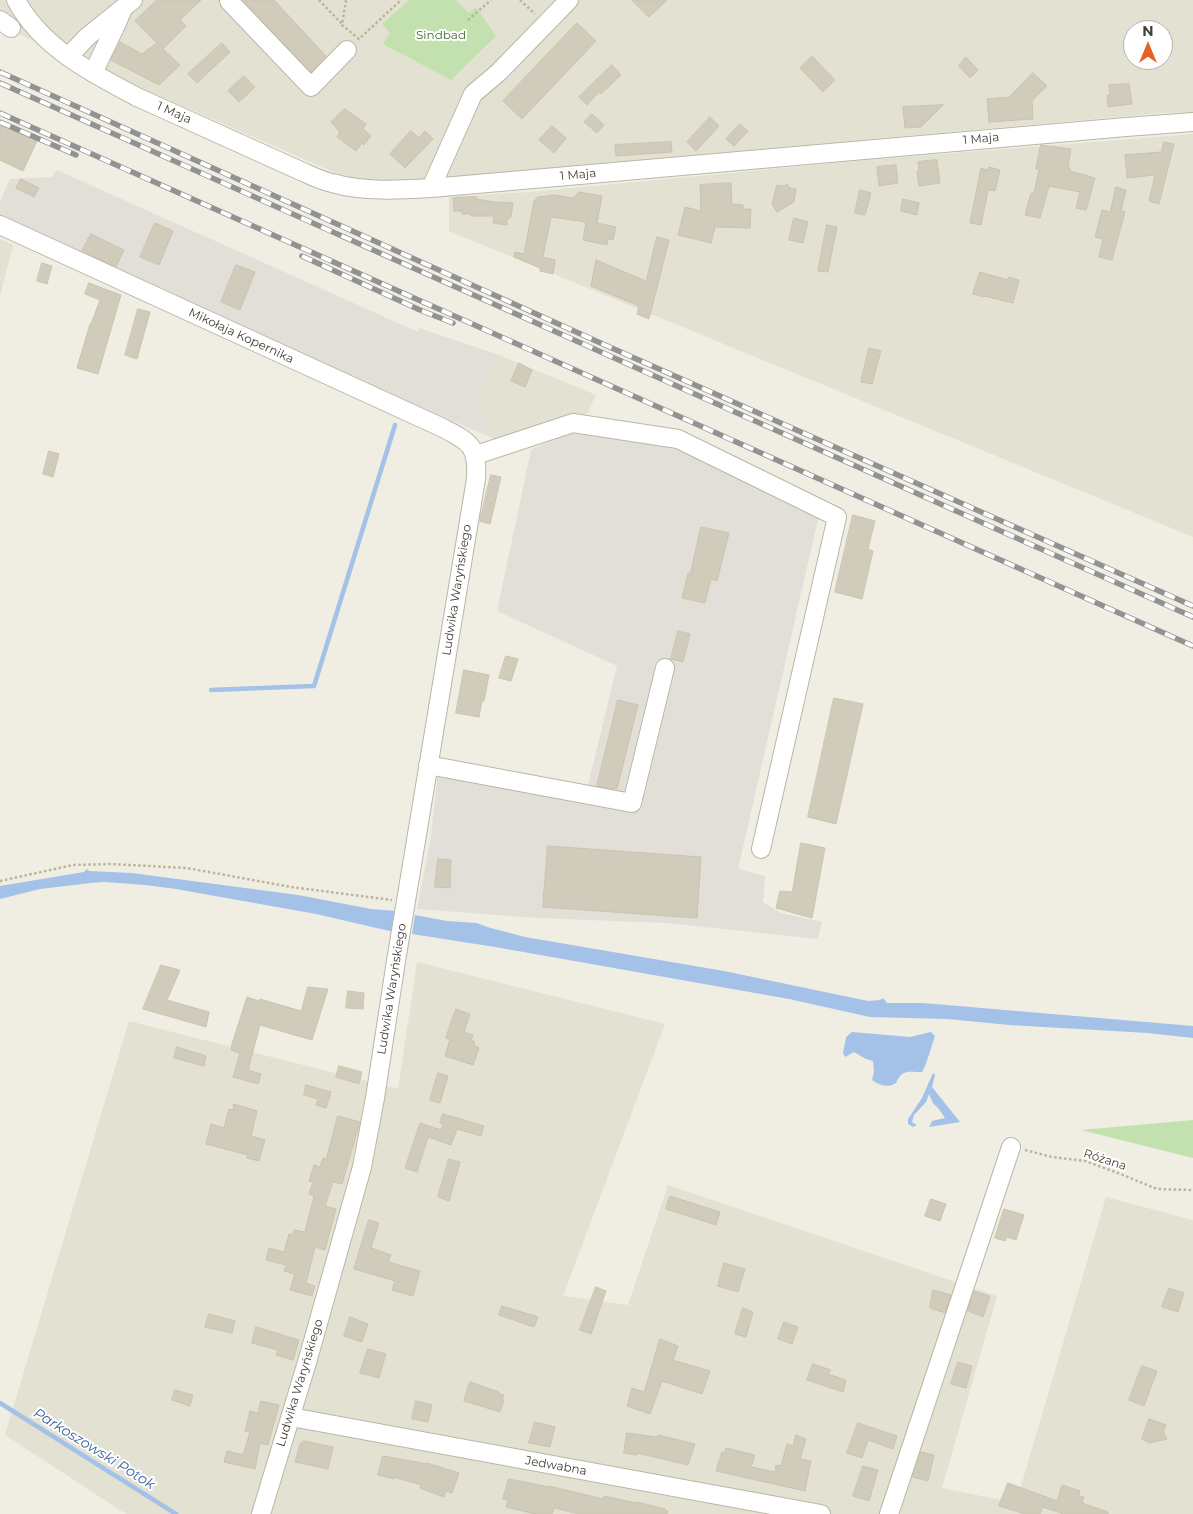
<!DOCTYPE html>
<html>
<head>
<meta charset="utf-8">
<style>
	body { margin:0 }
	#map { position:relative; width:1193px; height:1514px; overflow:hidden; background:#f0eee3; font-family:Montserrat,sans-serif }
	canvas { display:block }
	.north { position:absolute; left:1123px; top:20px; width:50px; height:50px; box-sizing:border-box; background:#fff; border:1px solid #b3b2ae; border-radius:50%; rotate:0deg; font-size:14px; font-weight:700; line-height:20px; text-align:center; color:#413e34 }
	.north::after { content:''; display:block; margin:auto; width:18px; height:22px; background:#e66224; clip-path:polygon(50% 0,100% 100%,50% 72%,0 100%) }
</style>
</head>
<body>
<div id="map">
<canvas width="1193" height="1514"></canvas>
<div class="north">N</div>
</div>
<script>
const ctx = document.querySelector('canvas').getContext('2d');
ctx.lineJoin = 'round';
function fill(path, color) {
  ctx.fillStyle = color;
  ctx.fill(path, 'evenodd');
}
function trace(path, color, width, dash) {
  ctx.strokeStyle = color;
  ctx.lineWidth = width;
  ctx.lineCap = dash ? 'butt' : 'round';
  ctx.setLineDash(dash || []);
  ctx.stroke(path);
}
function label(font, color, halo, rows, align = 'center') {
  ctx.font = font + ' Montserrat,sans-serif';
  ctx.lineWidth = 4;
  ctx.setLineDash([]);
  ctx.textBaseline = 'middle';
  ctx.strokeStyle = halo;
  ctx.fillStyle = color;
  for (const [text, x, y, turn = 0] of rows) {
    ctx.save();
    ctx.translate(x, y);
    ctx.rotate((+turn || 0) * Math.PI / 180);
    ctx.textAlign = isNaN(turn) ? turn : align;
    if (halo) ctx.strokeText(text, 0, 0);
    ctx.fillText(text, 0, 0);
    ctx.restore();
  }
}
const residential = new Path2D(`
	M0 0H1193V112L1161 113 463 176 407 181H363L333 172 16 33 0 24ZM1133 30H1163V60H1133Z
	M1193 134V537L449 231V197L530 192 867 160Z
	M0 239 13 245 0 296Z
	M499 355 596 395 587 414 499 441 475 405Z
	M417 962 665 1024 563 1296 628 1305 668 1185 997 1296 942 1488 1016 1503 1106 1197 1193 1220V1514H126L5 1435 129 1021 398 1089Z`);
const industrial = new Path2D(`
	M57 170 418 332 419 328 499 355 475 405 499 441 384 391 0 217V201L10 179 52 177Z
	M574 428 675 449 701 459 819 515 738 869 765 876 763 902 781 913 822 922 818 939 666 923 537 918 417 909 431 836 437 779 445 761 587 789 617 666 497 611 531 450Z`);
const green = new Path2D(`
	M409 0H456L469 13 476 7 496 36 451 80 383 44 390 33 382 24Z
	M1193 1120V1158L1081 1130Z`);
const water = new Path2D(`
	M87 869 89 871 132 873 298 895 371 909 397 911 394 932 316 914 176 889 145 885 105 882 91 883 40 889 0 899V886L84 872Z
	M415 915 447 921 477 923 487 927 525 937 724 971 868 1001 880 1000 883 998 887 1003H923L1193 1026V1038L1148 1033 1009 1025 948 1019 870 1017 789 999 495 947 412 934Z
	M852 1032 910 1037 931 1032 935 1036C932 1044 926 1067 922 1072 908 1072 902 1069 896 1083 887 1088 881 1086 872 1080L874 1072 873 1061 866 1059 854 1052 845 1057 843 1053 846 1037Z
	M933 1073 935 1075 932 1087 960 1122 929 1127 932 1121 945 1118 939 1109 933 1103 929 1094 926 1102 914 1115 912 1122 917 1125 913 1127 908 1124V1119L922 1098Z`);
const stream = new Path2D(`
	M211 690 314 686 395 425
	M0 1403 176 1514`);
const building = new Path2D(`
	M157 0H201L180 20 186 26 163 49 180 65 159 85 111 60 120 42 142 54 157 43 135 21Z
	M243 0H274L326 56 311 72Z
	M632 0H667L649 17Z
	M577 23 596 41 522 119 503 101Z
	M222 43 230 52 197 83 188 74Z
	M812 56 835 80 823 92 800 68Z
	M966 57 978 70 970 78 959 66Z
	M612 65 621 75 601 94 599 92 587 105 579 97Z
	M1033 73 1047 86 1032 101 1033 119 989 122 987 99 1009 97Z
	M244 76 255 87 239 102 228 91Z
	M1129 84 1132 104 1108 107 1107 95H1110L1109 85Z
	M943 105 921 127 905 128 903 107Z
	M345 109 366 124 363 129 371 136 364 145 362 143 356 151 337 137 340 132 331 122Z
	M592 114 604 125 597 133 584 122Z
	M710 117 719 126 696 151 687 142Z
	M0 124 37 141 23 171 0 160Z
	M740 124 748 131 734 146 726 139Z
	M552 126 566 138 554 153 539 140Z
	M411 131 419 138 425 131 433 139 405 168 390 154Z
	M671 142 672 152 616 156 615 145Z
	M1164 142 1174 144 1159 204 1149 201 1155 175 1127 178 1125 155 1161 152Z
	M1041 145 1071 149 1068 167 1070 168V171L1095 178 1086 210 1076 208 1080 192 1049 186 1040 218 1025 215 1031 193 1034 194 1039 169H1036Z
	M937 160 940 183 919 186 917 171H919L918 162Z
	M896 165 898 183 879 186 877 167Z
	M989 167 1000 170 995 191 988 190 981 225 970 223 981 168 988 170Z
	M21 179 39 188 34 197 16 188Z
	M731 183 732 204 743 205V209H751L750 228 715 227 711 243 678 235 685 207 701 211 700 185Z
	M787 184 790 188 796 189 794 202 777 212 772 204 777 185 784 186Z
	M1116 187 1126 190 1121 211 1125 212 1112 260 1099 257 1103 239 1095 237 1102 210 1110 212Z
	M860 190 871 193 865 215 855 213Z
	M579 192 602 196 597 223 616 227 613 240 608 239 607 245 583 240 586 222 551 217 543 257 555 260 553 274 540 271V268L514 257 515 252 524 254 534 201 538 197 554 195 573 198Z
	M476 197V199L501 203V202L513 203 511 217 507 220V225L493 223 494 216H471V214H462V211H454L453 198Z
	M903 199 919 203 917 215 901 211Z
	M794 218 808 222 803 243 789 240Z
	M155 223 173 231 159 265 140 257Z
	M827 225 837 227 828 272 818 271Z
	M91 234 124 250 116 267 82 251Z
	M657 237 669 240 649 319 637 314 639 306 591 286 596 260 646 281Z
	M42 263 52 266 47 284 37 281Z
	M236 265 255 272 240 310 221 302Z
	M980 272 1008 280V277L1019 280 1013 303 984 296V297L973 294Z
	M89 283 121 295 98 374 77 368 90 324H91L100 300 85 294Z
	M138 309 150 312 137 359 125 355Z
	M869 348 881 351 872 384 861 382Z
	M519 363 532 370 525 387 511 381Z
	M49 451 59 454 53 477 43 474Z
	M491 475 501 477 490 524 480 521Z
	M853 515 875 521 868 549 873 551 862 599 835 592Z
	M701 527 729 533 717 581 711 579 705 603 682 598 688 573 690 574Z
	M678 631 690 634 683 662 671 659Z
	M506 656 518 659 511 681 499 678Z
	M464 670 489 675 484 701H482L479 717 456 713Z
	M834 698 863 704 836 824 808 817Z
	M618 700 638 705 617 789 597 786Z
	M801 843 825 848 812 918 776 908 780 891 792 892Z
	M548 846 701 857 697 918 543 907Z
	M438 859 451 860 450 888 435 887Z
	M161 965 180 970 167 1000 209 1012 206 1027 143 1009Z
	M308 987 328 989 312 1040 260 1025 248 1070 261 1074 258 1084 233 1077 240 1053 231 1050 232 1047H231L247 997 259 1001 260 999 301 1011Z
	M348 991 364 993 363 1009 346 1008Z
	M456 1009 470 1014 464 1032 473 1035 471 1040 475 1042 474 1045 479 1048 473 1065 445 1056 450 1039 446 1038Z
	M177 1047 206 1056 204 1066 174 1058Z
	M339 1066 362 1072 359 1084 336 1077Z
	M438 1073 448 1076 440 1103 430 1100Z
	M306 1085 331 1092 326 1108 316 1105 318 1099 304 1095Z
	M234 1104 257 1111 251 1136 265 1140 259 1161 247 1158 248 1155 206 1144 211 1124 224 1128 229 1109 233 1110Z
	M443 1114 484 1126 481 1136 457 1129 451 1145 428 1137 417 1172 405 1168 420 1123 441 1130 443 1124 440 1123Z
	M338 1116 360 1122 342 1184 333 1182 325 1206 336 1209 325 1250 315 1247 306 1283 315 1286 312 1296 290 1290 295 1274 284 1271 286 1265 266 1260 269 1248 284 1252 289 1234 293 1235 294 1230 305 1232 314 1196 309 1194 313 1182 309 1181 314 1165 320 1167 323 1158 326 1159Z
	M449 1159 460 1162 449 1201 438 1197Z
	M670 1196 720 1212 716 1225 666 1209Z
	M931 1199 946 1204 940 1221 925 1216Z
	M1004 1209 1024 1215 1016 1240 1007 1237 1005 1241 995 1238Z
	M369 1220 379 1223 371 1248 391 1255 388 1262 420 1271 413 1296 392 1290 395 1281 354 1269Z
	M724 1263 745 1269 738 1292 718 1286Z
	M596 1287 606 1291 591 1334 580 1330Z
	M1169 1288 1184 1293 1178 1312 1162 1307Z
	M933 1290 951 1295 945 1313 930 1308Z
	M974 1291 990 1296 983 1317 968 1311Z
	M502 1306 538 1317 534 1327 499 1315Z
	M743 1308 753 1312 746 1337 735 1334Z
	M209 1314 235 1321 232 1333 205 1327Z
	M350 1317 368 1324 362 1342 344 1336Z
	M784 1322 798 1327 792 1344 778 1339Z
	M256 1327 299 1340 293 1360 276 1355 278 1350 252 1343Z
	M660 1339 678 1346 673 1360 710 1371 702 1394 662 1381 650 1414 627 1406 632 1388 644 1392Z
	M368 1349 386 1354 379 1378 360 1373Z
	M958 1362 972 1366 966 1388 951 1384Z
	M813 1364 831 1370 828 1374 846 1380 843 1392 807 1380Z
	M1142 1366 1157 1371 1144 1406 1129 1400Z
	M470 1382 499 1392 498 1393 504 1395 502 1399 504 1400 500 1412 464 1401Z
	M175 1390 193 1395 190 1406 172 1400Z
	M261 1401 279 1405 268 1445 260 1443 255 1469 224 1462 227 1451 243 1455 250 1432 245 1431 250 1411 258 1413Z
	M416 1401 432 1405 428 1422 412 1419Z
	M1149 1419 1166 1425 1163 1432 1167 1439 1150 1443 1142 1439Z
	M535 1422 555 1427 550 1447 529 1443Z
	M858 1423 897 1436 893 1449 868 1440 862 1458 847 1453Z
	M627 1433 657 1437 658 1435 695 1444 688 1465 637 1453V1455L624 1453Z
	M796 1435 806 1439 800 1459 811 1461 805 1491 716 1471 722 1452H725L726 1448 755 1455 751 1467 775 1472 776 1465 781 1466 787 1444 793 1446Z
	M304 1441 333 1447 328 1469 295 1462 300 1444Z
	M921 1452 934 1455 928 1481 913 1477Z
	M383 1456 427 1464V1463L459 1473 452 1493 446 1491 444 1497 420 1488 421 1485 394 1477V1479L378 1475Z
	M863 1466 878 1470 869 1501 853 1496Z
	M509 1479 549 1487V1486L603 1499 604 1496 636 1503 637 1502 665 1509V1510L668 1511 667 1514H579L554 1508 552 1514H535L506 1507 508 1500 503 1499Z
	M1008 1483 1057 1501 1062 1485 1080 1491 1079 1496 1084 1497 1082 1503 1108 1512V1514H1064L1043 1507 1040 1514H1025L999 1506Z`);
const path = new Path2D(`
	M319 0 342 24
	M346 0 342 25 359 39 401 0
	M520 0 535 14
	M468 20 491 0
	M0 881 73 865 110 864 187 868 291 887 392 900
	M1025 1150 1052 1157 1085 1161 1118 1173 1157 1189 1193 1190`);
const minor = new Path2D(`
	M16 0C41 47 91 73 137 97L303 172C312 176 322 181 332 183 364 192 398 190 431 188L1126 127 1193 122
	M230 0 229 1 311 87 347 50
	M0 20 11 28
	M68 57 87 37 133 0
	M93 73 116 25 122 11
	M431 188 473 94 499 72 569 0
	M0 225 443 428C470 442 478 446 476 479L396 961 375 1098 362 1167 308 1359 261 1514
	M476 455 573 423 678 439 837 517 761 849
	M428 765 632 803 665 668
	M291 1417 821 1514
	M889 1514 1011 1147`);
const rail = new Path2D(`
	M0 72 605 345 1193 606
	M0 83 1193 617
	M0 113 1193 646
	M0 122 76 155
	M302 256 420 310 453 323`);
const parkNames = [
	["Sindbad",441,35]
];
const streetNames = [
	["1 Maja",174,113,24],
	["1 Maja",981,139,-5],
	["1 Maja",578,175,-5],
	["Mikołaja Kopernika",241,336,25],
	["Ludwika Waryńskiego",457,590,-81],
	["Ludwika Waryńskiego",392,989,-81],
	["Różana",1105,1160,18],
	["Ludwika Waryńskiego",300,1383,-73],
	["Jedwabna",556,1466,10]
];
const waterNames = [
	["Parkoszowski Potok",94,1449,32]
];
fill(residential, '#e3e1d2');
fill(industrial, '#e2dfd8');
fill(green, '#c2e1af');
fill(water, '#a4c1e8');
trace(stream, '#a4c1e8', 4.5);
fill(building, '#d0cbba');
trace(building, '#cac4ae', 1);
trace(minor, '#bab7a7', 20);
trace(path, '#bbb499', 2.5, [2.5, 2.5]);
trace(minor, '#fff', 18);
trace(rail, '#929292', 5.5);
trace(rail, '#fff', 4, [11]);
label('12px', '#3b6d2d', '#fff', parkNames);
label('12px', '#413e34', '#fff', streetNames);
label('italic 14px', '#3863a2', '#fff', waterNames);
</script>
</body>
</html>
